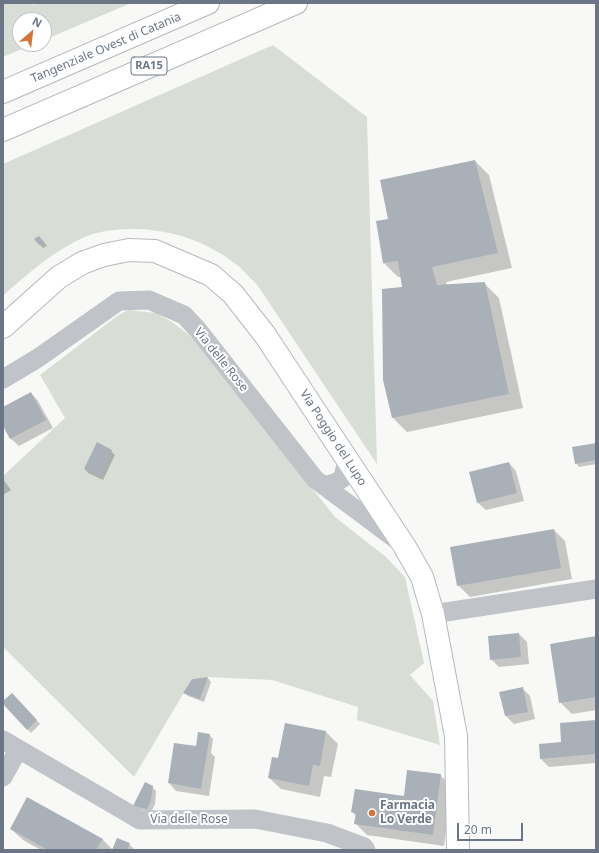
<!DOCTYPE html>
<html>
<head>
<meta charset="utf-8">
<style>
	body { margin:0 }
	#map { position:relative; width:599px; height:853px; overflow:hidden; background:#f8f9f7; font-family:"Noto Sans",sans-serif }
	canvas { display:block }
	.frame { position:absolute; inset:0; border:4px solid #6a7585; pointer-events:none }
	.north { position:absolute; left:12px; top:12px; width:40px; height:40px; box-sizing:border-box; background:#fff; border:1px solid #c3c8ce; border-radius:50%; rotate:28deg; font-size:11px; font-weight:700; line-height:16px; text-align:center; color:#6a7585 }
	.north::after { content:''; display:block; margin:auto; width:14px; height:18px; background:#d67539; clip-path:polygon(50% 0,100% 100%,50% 72%,0 100%) }
	.scale { position:absolute; left:457px; top:823px; width:66px; height:18px; box-sizing:border-box; border:2px solid #6a7585; border-top:0; padding-left:5px; font-size:12px; line-height:14px; white-space:nowrap; color:#6a7585; -webkit-text-stroke:3px #fff; paint-order:stroke }
</style>
</head>
<body>
<div id="map">
<canvas width="599" height="853"></canvas>
<div class="frame"></div>
<div class="north">N</div>
<div class="scale">20 m</div>
</div>
<script>
const ctx = document.querySelector('canvas').getContext('2d');
ctx.lineJoin = 'round';
function fill(path, color) {
  ctx.fillStyle = color;
  ctx.fill(path, 'evenodd');
}
function trace(path, color, width, dash) {
  ctx.strokeStyle = color;
  ctx.lineWidth = width;
  ctx.lineCap = dash ? 'butt' : 'round';
  ctx.setLineDash(dash || []);
  ctx.stroke(path);
}
function label(font, color, halo, rows, align = 'center') {
  ctx.font = font + ' "Noto Sans",sans-serif';
  ctx.lineWidth = 4;
  ctx.setLineDash([]);
  ctx.textBaseline = 'middle';
  ctx.strokeStyle = halo;
  ctx.fillStyle = color;
  for (const [text, x, y, turn = 0] of rows) {
    ctx.save();
    ctx.translate(x, y);
    ctx.rotate((+turn || 0) * Math.PI / 180);
    ctx.textAlign = isNaN(turn) ? turn : align;
    if (halo) ctx.strokeText(text, 0, 0);
    ctx.fillText(text, 0, 0);
    ctx.restore();
  }
}
const green = new Path2D(`
	M3 3H31L33 5 38 3H131L44 40V20H20V44H34L3 57Z
	M273 45 367 117 377 464 258 286C251 279 244 271 237 265 206 241 173 230 135 229 120 229 102 230 87 236 55 250 29 272 3 296V164Z
	M128 310 156 313 172 322 193 338 335 517 386 557 405 577 424 663 410 675 433 701 440 745 357 720 358 707 272 680 208 677 192 679 134 777 3 647V476L65 418 40 375 117 316Z`);
const shadow = new Path2D(`
	M475 161 489 175 512 268 446 282 447 285 484 283 499 298 523 408 407 432 393 418 404 288 402 277H398L384 263 389 219Z
	M35 239 43 241 47 246 43 248Z
	M31 393 38 401 53 428 19 446 11 439 3 424V408Z
	M596 444V464L579 467 576 463Z
	M111 451 115 455 103 480 88 473 85 469Z
	M509 463 516 471 524 501 486 510 478 503Z
	M3 479 11 490 3 495Z
	M554 530 565 541 572 579 470 597 458 585Z
	M519 634 527 642 529 664 499 667 491 659Z
	M596 637V710L572 714 560 702Z
	M208 678 211 682 204 702 188 696 184 693 192 680Z
	M522 688 530 696 535 719 514 724 506 716 501 693Z
	M16 698 40 724 31 733 3 703Z
	M596 721V763L549 767 541 759Z
	M285 724 326 732 338 744 331 777 324 776 320 797 281 789 269 778 278 759Z
	M209 735 213 739 211 753 215 757 209 796 176 791 169 783 197 747Z
	M440 775 452 787 444 846 367 835 355 823 356 816 352 812 405 797Z
	M152 787 156 791 155 804 151 812 138 809 134 806Z
	M11 829 102 839 113 850H41L23 840Z
	M129 844 135 850H113Z`);
const building = new Path2D(`
	M475 160 498 253 432 267 437 285 485 282 509 394 392 418 383 380 382 289 402 287 398 261 383 263 376 221 388 219 380 180Z
	M39 236 44 242 39 245 34 239Z
	M31 392 46 420 10 439 3 426V407Z
	M97 442 112 450 99 476 84 469Z
	M596 443V460L575 464 572 447Z
	M509 462 517 493 477 503 469 472Z
	M554 529 561 568 457 586 450 547Z
	M519 633 521 657 490 660 488 636Z
	M596 636V697L559 703 550 644Z
	M208 677 200 699 183 693 192 679Z
	M523 687 528 712 505 716 499 692Z
	M12 693 37 720 27 730 3 704V701Z
	M596 720V754L540 759 539 744 561 742 560 723Z
	M285 723 326 731 320 766 313 765 309 786 268 778 272 757 278 758Z
	M198 732 210 734 201 789 168 783 174 743 196 746Z
	M407 770 441 774 433 835 354 824 356 813 351 812 355 789 404 796Z
	M145 782 153 786 151 800 147 809 133 806Z
	M27 797 103 839 96 850H48L10 829Z
	M117 838 130 843 127 850H112Z`);
const street = new Path2D(`
	M3 379 38 358 119 301 149 300 184 315 198 330 315 479 398 541
	M324 486 335 483 343 478 347 459
	M433 614 596 589
	M3 740 140 820 255 819 327 833 364 847 366 850
	M3 777 18 750`);
const secondary = new Path2D(`
	M3 327 59 277 82 263 104 255 129 250 155 251 211 275 233 294 265 335 405 547 422 577 433 614 456 736 458 850`);
const highway = new Path2D(`
	M3 92 208 3
	M3 130 296 3`);
const markers = [
	[372,813,4,"#d67539"]
];
const shields = [
	[149,66,36]
];
const shieldNames = [
	["RA15",149,66]
];
const streetNames = [
	["Tangenziale Ovest di Catania",106,48,-23],
	["Via delle Rose",221,360,51],
	["Via Poggio del Lupo",333,438,57],
	["Via delle Rose",189,820]
];
const poiNames = [
	["Farmacia",380,806],
	["Lo Verde",380,820]
];
fill(green, '#d8ddd6');
fill(shadow, '#0003');
fill(building, '#aab0b7');
trace(secondary, '#b5b9be', 24);
trace(highway, '#b4b7bb', 24);
trace(street, '#c0c3c8', 19);
trace(secondary, '#fff', 22);
trace(highway, '#fff', 22);
for (const [x, y, r, color] of markers) {
  const dot = new Path2D();
  dot.arc(x, y, r, 0, 2 * Math.PI);
  ctx.fillStyle = color;
  ctx.fill(dot);
  trace(dot, '#fff', 1.5);
}
for (const [x, y, w] of shields) {
  const box = new Path2D();
  box.roundRect(x - w / 2, y - 9, w, 18, 3);
  ctx.fillStyle = '#fff';
  ctx.fill(box);
  trace(box, '#6a7585', 1);
}
label('bold 11px', '#6a7585', null, shieldNames);
label('12px', '#6a7585', '#fff', streetNames);
label('bold 12px', '#6a7585', '#fff', poiNames, 'left');
</script>
</body>
</html>
